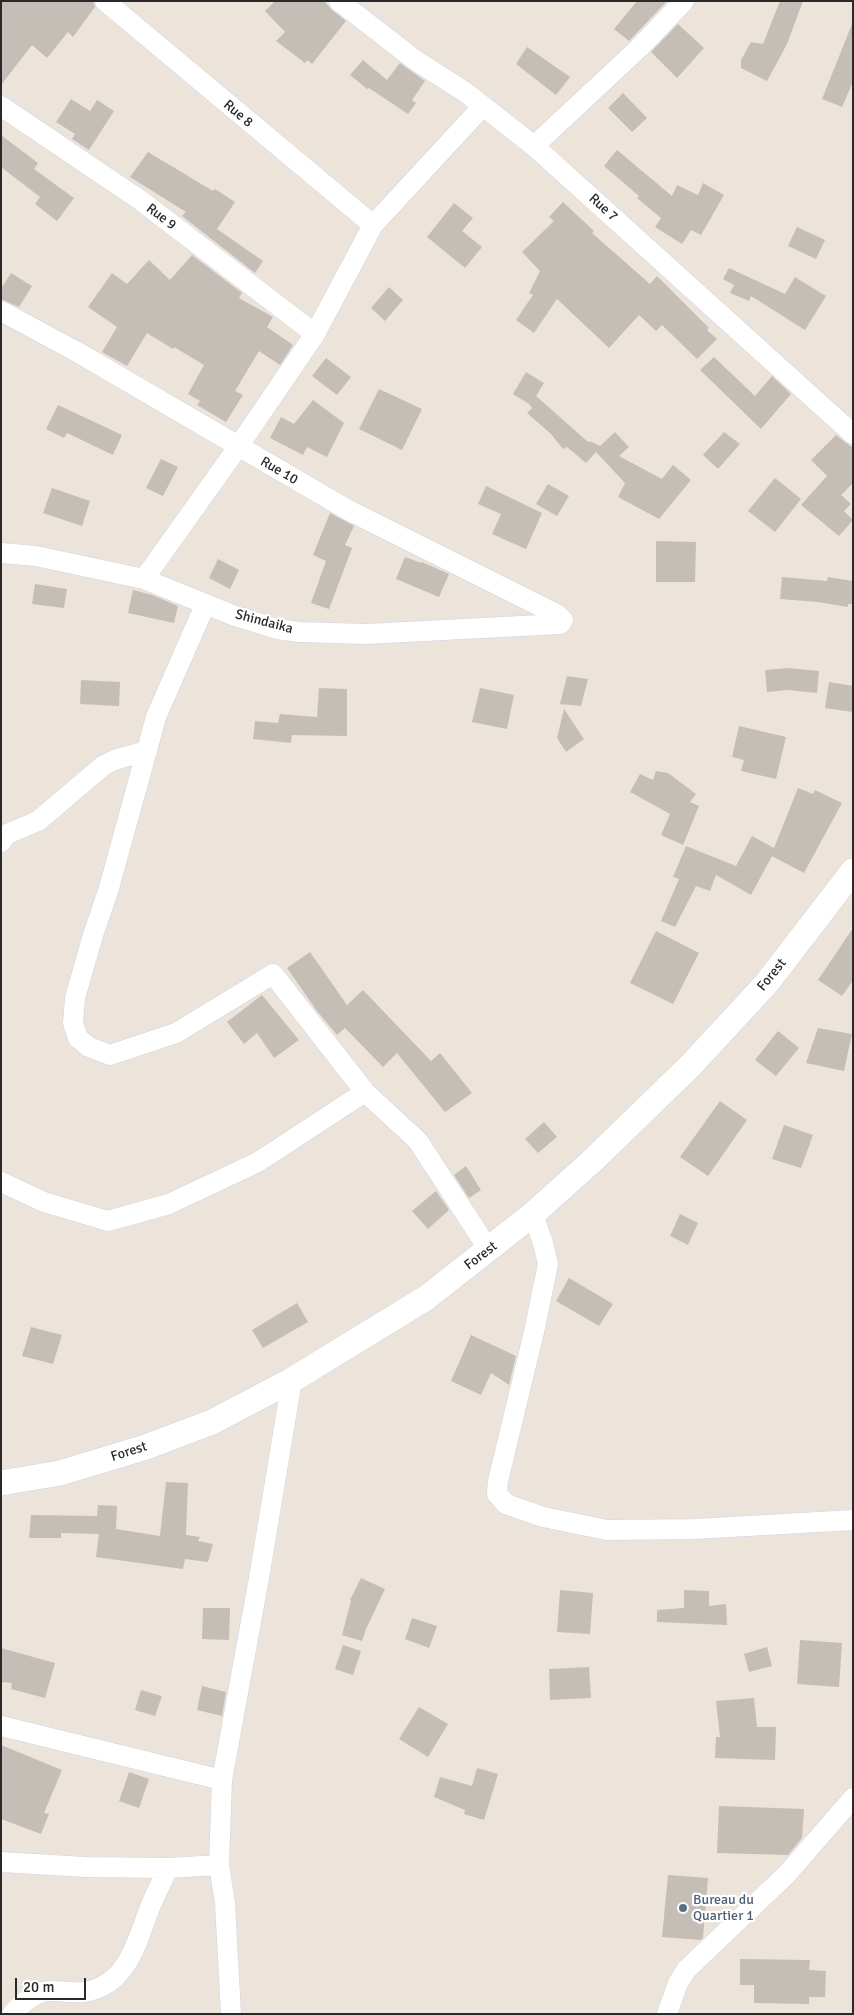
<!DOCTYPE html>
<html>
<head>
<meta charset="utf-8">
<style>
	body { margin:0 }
	#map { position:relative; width:854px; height:2015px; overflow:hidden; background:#ece4da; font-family:Signika,sans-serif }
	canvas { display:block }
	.frame { position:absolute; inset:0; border:2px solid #292929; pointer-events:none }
	.scale { position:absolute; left:15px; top:1978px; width:71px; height:22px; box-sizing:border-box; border:2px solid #292929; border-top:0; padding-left:6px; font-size:15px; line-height:18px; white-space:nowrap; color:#292929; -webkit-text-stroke:4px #fff; paint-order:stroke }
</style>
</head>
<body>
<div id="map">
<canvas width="854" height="2015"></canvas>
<div class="frame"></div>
<div class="scale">20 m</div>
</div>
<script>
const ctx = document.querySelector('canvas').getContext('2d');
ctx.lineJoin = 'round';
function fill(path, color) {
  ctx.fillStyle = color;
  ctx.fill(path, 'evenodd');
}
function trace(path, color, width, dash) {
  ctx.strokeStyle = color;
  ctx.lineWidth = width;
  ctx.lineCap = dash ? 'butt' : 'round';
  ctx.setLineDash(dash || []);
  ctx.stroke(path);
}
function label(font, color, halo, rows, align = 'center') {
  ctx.font = font + ' Signika,sans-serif';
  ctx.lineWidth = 4.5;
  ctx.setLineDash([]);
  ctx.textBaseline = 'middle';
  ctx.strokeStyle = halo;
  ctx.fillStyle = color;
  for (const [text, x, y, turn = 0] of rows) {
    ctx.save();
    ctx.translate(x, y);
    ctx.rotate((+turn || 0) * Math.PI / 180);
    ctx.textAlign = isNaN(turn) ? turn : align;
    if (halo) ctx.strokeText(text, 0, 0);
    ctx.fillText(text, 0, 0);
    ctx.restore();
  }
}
const building = new Path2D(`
	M1 1H93L95 7 73 37 68 32 47 58 32 45 1 85Z
	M275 1H324L332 10 346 21 312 64 308 60 305 63 276 41 285 32 265 11Z
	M637 1H667L629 41 614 29Z
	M780 1H803L787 44 767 81 741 68V60L751 42 763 44Z
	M678 24 704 48 677 78 651 52Z
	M852 24 853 82 842 107 822 99Z
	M527 47 570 77 556 95 516 64Z
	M363 60 387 80 400 63 425 81 412 100 416 103 408 114 369 88 367 89 350 75Z
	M623 93 647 118 632 132 608 108Z
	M71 99 90 111 97 100 114 111 89 150 72 139 75 134 56 122Z
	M1 135 38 163 34 169 74 198 57 221 35 204 40 197 1 167Z
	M617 150 672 196 677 185 698 195 703 183 724 195 701 235 691 230 682 244 655 227 661 218 637 198 639 196 604 166Z
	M148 152 213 191 215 189 235 202 217 229 263 261 255 273 182 216 186 212 130 177Z
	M563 202 594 231 592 233 650 284 657 276 709 328 707 330 717 339 697 359 662 325 656 331 639 315 609 348 557 299 534 333 516 320 533 295 529 293 540 271 522 252 554 221 549 217Z
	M454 203 473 218 462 231 482 247 465 268 427 237Z
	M797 227 825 240 816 259 788 246Z
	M192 255 242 293 239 298 273 317 267 327 293 345 280 365 259 351 235 391 243 395 226 422 197 405 200 401 188 394 204 365 174 347 173 349 147 333 127 366 102 352 117 327 88 307 112 273 127 284 149 260 170 280Z
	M729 268 785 294 795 277 826 296 805 330 751 296 749 301 730 293 734 285 723 279Z
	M11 273 32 286 19 307 1 299V289Z
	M389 287 403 300 385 321 371 308Z
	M714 357 755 396 772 376 791 394 761 429 700 370Z
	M326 358 351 377 337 395 312 376Z
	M526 372 544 383 536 396 588 442 589 441 600 446 615 432 629 447 619 456 662 479 673 465 691 480 659 519 618 497 625 483 596 452 586 463 567 447 563 449 551 434 527 413 532 408 529 404 513 394Z
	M379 389 422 409 402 450 359 429Z
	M313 400 344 423 327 457 307 447 303 455 270 438 281 417 294 424Z
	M58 405 122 435 113 455 67 433 64 438 46 429Z
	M724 432 740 444 718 469 703 455Z
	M836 435 853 448V483L841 495 851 504 844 511 853 520 839 536 801 505 827 476 811 460Z
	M161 459 178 467 163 496 146 488Z
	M775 478 801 499 775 532 748 511Z
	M548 484 569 496 557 516 536 504Z
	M486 486 542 513 526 549 492 534 501 514 478 504Z
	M52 488 90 501 82 526 43 513Z
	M330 513 354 526 345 545 352 548 329 609 311 603 326 561 313 555Z
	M656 541 696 542 695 582H656Z
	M405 557 421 563 422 562 449 574 439 597 396 579Z
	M218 559 239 570 230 589 209 578Z
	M782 577 827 581 828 577 853 581V604H848V607L818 602 780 599Z
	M35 584 67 589 64 608 32 604Z
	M133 590 152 595 178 606 174 623 128 613Z
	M788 668 819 671 817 693 788 690 767 692 765 670Z
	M567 676 588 679 581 706 560 704Z
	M81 680 120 682 119 706 80 704Z
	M829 682 853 686V712L825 708Z
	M319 688 347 689V736L292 735 291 743 253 739 255 721 278 723 280 714 317 717Z
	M480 688 514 695 507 729 472 722Z
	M564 709 584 739 566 752 557 738Z
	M739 726 786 737 776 779 741 771 744 760 732 757Z
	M656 771 668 773 696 794 690 802 699 806 683 845 661 835 670 814 630 792 640 774 653 780Z
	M798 788 813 794 815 790 842 803 804 873 772 856 751 895 716 875 710 891 696 886 675 927 661 921 679 879 673 877 686 846 736 866 752 836 774 848Z
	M853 928V980L842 996 818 980Z
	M656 931 699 953 673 1004 630 983Z
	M310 952 347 1005 363 990 431 1061 440 1053 472 1093 445 1112 397 1053 383 1067 345 1028 337 1035 317 1011 287 968Z
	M262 995 299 1040 274 1058 257 1033 244 1044 227 1022Z
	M818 1028 852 1034 844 1071 806 1063Z
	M778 1031 799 1048 776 1076 755 1060Z
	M720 1101 747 1120 708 1176 680 1157Z
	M544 1122 557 1137 538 1153 525 1139Z
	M784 1125 813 1135 801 1168 772 1159Z
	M466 1166 481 1190 469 1198 454 1175Z
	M436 1191 449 1210 428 1229 412 1211Z
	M680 1214 698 1223 688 1245 670 1236Z
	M569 1278 613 1304 599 1326 556 1301Z
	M297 1303 308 1322 263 1348 252 1330Z
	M31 1327 62 1335 53 1364 22 1356Z
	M471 1335 516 1356 509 1385 491 1373 481 1395 451 1381Z
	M166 1482 188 1483 186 1535 200 1537 198 1541 213 1544 208 1562 185 1559 183 1569 96 1557 99 1534 61 1533V1538H29L31 1515 97 1516 98 1505 117 1506 116 1529 160 1536Z
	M361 1578 385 1589 366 1629 362 1641 342 1635 351 1601 350 1600Z
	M560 1590 593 1593 590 1634 557 1632Z
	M684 1590 709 1591V1606L726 1604 727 1625 657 1622V1610L684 1608Z
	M203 1608H230L229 1640 202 1639Z
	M412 1618 437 1626 429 1648 405 1639Z
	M800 1640 842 1643 839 1687 797 1684Z
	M343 1645 361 1651 353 1675 335 1669Z
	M767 1647 772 1666 749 1672 744 1654Z
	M1 1648 55 1663 45 1698 11 1689 12 1683 1 1682Z
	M589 1667 591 1698 550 1700 549 1669Z
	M202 1686 226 1692 222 1716 197 1710Z
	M141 1690 162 1696 155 1716 135 1710Z
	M754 1698 757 1727H776L775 1760 715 1758 716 1737H720L716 1701Z
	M419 1707 448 1724 428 1757 399 1739Z
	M1 1745 62 1770 44 1813 49 1814 41 1834 1 1819Z
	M477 1768 498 1774 484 1820 464 1814 465 1810 434 1797 440 1777 472 1786Z
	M129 1772 149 1779 139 1808 119 1801Z
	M719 1806 804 1809 802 1838 788 1855 717 1853Z
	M668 1875 708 1878 703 1938 701 1940 662 1937Z
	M740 1959 810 1960 809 1970 826 1971 825 1997H809V2004L754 2003V1985H740Z`);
const minor = new Path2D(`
	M105 1 373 225
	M339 1 415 60 465 92 534 146 853 434
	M1 106 140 200 315 334
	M534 146 639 48 684 1
	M1 311 79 353 348 510 558 615 563 620 560 624 366 634 299 632 277 629 235 616 144 579 36 556 1 553
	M144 579 238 447 315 334 373 225 483 106
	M205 605 156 717 109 888 93 935 75 998 73 1023 78 1038 89 1047 110 1055 176 1033 273 974 365 1092
	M1 842 7 834 38 821 104 765 117 759 147 751
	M1 1182 44 1202 108 1221 169 1204 258 1162 365 1092 418 1141 489 1250
	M533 1214 543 1243 548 1264 534 1332 498 1481 497 1494 506 1504 543 1517 607 1530 695 1529 853 1520
	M1 1726 222 1780
	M1 1862 85 1867 168 1868 219 1865
	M12 2014C20 2006 28 1997 39 1993 52 1988 70 1994 84 1992 127 1985 136 1944 149 1910 154 1896 162 1882 168 1868
	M231 2014 225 1903 219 1865 222 1780 259 1578 292 1380
	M667 2014 678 1983 687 1969 787 1874 853 1798`);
const tertiary = new Path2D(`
	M1 1483 60 1473 146 1447 212 1422 292 1380 426 1298 533 1214 591 1162 690 1066 766 984 853 871`);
const markers = [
	[683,1908,5,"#5c6f8a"]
];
const streetNames = [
	["Rue 8",238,114,40],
	["Rue 7",603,208,42],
	["Rue 9",161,217,37],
	["Rue 10",279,471,30],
	["Shindaika",264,622,15],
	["Forest",772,975,-51],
	["Forest",481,1256,-37],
	["Forest",129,1452,-18]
];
const serviceNames = [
	["Bureau du",693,1900],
	["Quartier 1",693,1916]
];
fill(building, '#c4beb7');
trace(minor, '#d0d3e3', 21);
trace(tertiary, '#d0d3e3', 26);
trace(minor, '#fff', 20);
trace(tertiary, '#fff', 25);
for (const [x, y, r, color] of markers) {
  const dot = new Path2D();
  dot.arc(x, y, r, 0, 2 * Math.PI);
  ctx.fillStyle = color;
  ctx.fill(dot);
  trace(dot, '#fff', 2);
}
label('14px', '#292929', '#fff', streetNames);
label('14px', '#4e5e75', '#fff', serviceNames, 'left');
</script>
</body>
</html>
